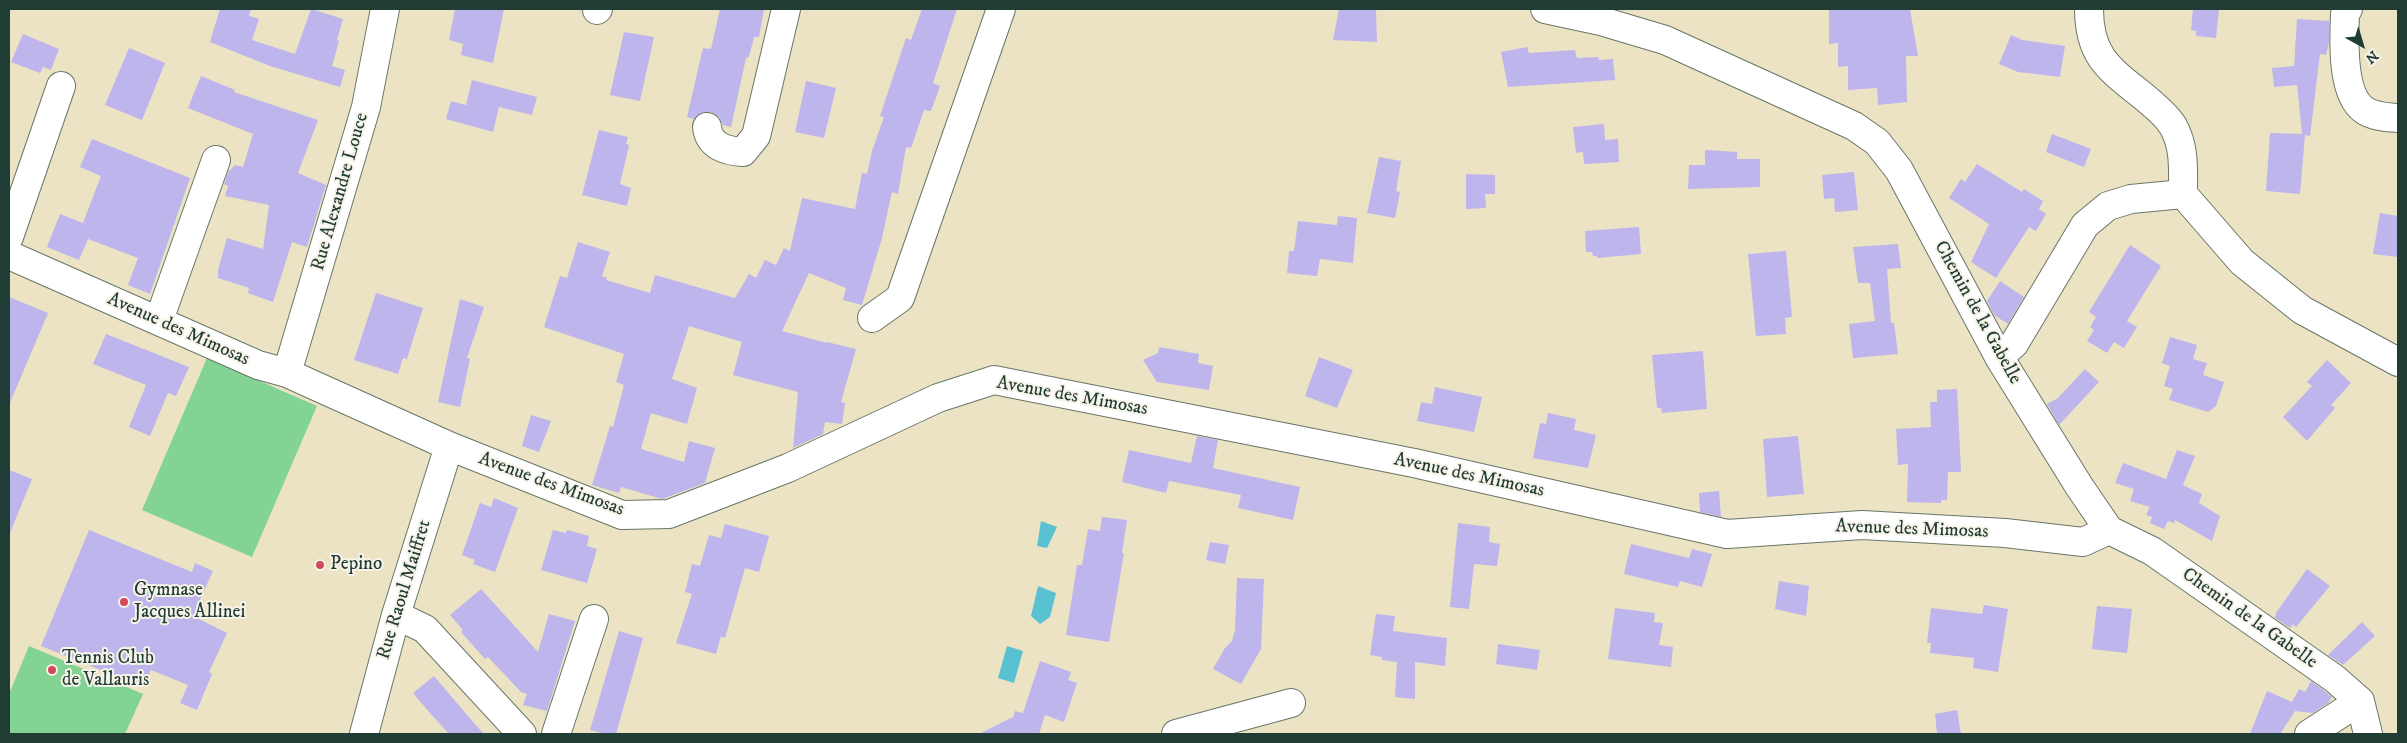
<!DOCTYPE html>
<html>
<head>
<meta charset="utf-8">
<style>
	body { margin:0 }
	#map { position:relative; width:2407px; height:743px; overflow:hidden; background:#ece3c4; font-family:"IM FELL DW Pica",serif }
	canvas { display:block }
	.frame { position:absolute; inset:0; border:10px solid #1f3d34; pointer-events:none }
	.north { position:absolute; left:2337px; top:20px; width:50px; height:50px; -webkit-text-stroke:4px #f7f3e8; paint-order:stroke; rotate:141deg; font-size:14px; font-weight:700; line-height:20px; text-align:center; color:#1f3d34 }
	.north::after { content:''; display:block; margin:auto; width:18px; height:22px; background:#1f3d34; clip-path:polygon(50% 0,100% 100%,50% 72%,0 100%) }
</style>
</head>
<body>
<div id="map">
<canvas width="2407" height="743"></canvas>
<div class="frame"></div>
<div class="north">N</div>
</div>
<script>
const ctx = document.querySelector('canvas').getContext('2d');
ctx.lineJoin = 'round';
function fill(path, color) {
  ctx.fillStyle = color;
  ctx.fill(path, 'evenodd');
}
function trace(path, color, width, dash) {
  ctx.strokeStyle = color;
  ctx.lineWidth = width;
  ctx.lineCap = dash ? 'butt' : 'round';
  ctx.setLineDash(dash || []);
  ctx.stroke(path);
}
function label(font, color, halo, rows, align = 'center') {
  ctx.font = font + ' "IM FELL DW Pica",serif';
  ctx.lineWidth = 4;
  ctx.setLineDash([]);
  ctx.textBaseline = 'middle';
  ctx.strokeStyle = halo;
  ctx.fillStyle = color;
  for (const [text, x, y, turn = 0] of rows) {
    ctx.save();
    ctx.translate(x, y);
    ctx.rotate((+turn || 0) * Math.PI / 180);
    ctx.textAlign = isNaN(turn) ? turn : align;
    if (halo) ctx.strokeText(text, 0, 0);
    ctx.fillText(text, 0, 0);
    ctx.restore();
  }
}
const green = new Path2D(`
	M207 358 317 406 252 557 142 510Z
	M29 646 143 694 125 734H9V694Z`);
const water = new Path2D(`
	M1041 521 1057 527 1047 548 1037 546Z
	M1038 586 1056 593 1050 617 1040 624 1031 616Z
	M1007 646 1023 651 1014 683 998 678Z`);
const building = new Path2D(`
	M220 9H251L249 16 259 19 252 40 295 54 311 9 343 19 337 40 339 41 332 66 345 70 340 87 270 66 210 42Z
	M455 9H504L493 63 461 55 463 44 449 40Z
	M720 9H764L759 37H754L749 57 746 58 731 127 723 125 719 117 711 112H703L694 119 687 117 703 48 711 49Z
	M922 9H957L933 83 940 86 931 111 924 110 911 148 906 147 898 194 892 192 882 238 862 305 843 300 846 288 809 273 782 331 827 343V342L856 349 841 402 845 403 842 424 825 422 823 434 793 448 798 392 733 375 742 342 689 326 672 379 697 388 687 424 651 413 641 449 684 462 689 441 715 448 705 483 662 499 621 487 619 493 592 485 610 426 613 427 624 385 616 382 624 354 544 327 560 276 567 278 578 242 610 252 602 276 607 278 606 280 650 293 655 275 735 298 749 274 756 278 765 260 776 265 784 248 790 251 802 198 855 209 862 173 867 174 872 151 884 117 880 116 906 38 911 40Z
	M1339 9H1376L1377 42 1333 40Z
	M1829 9H1910L1918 56H1906L1907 102 1878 105 1877 88 1848 90V66L1838 67V43L1829 44Z
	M2193 9H2219L2216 38 2196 36V31L2191 30Z
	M2297 19 2329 21V43L2326 55 2320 54 2310 136 2305 135 2300 194 2266 191 2270 133 2302 134 2297 85 2274 87 2272 68 2294 66Z
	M624 32 654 37 640 101 610 95Z
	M23 34 59 49 51 70 43 67 40 73 11 62Z
	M2011 35 2022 40 2065 46 2060 77 2018 72 1999 64Z
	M1527 47 1529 53 1575 50 1577 58 1598 57 1599 60 1613 59 1615 80 1508 87 1501 52Z
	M129 48 165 63 142 120 105 105Z
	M201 76 235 90 234 92 318 120 298 173 326 185 307 247 292 242 273 302 248 293 249 288 218 278V270L227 238 263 249 269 205 225 196 228 186 224 184 228 172 235 165 243 167 253 134 188 108Z
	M472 80 537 97 532 115 499 107 493 132 446 119 451 101 466 105Z
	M806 81 836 88 824 138 795 132Z
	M1604 124 1605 140 1618 139 1619 162 1584 164 1583 152 1576 153 1573 127Z
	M599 130 628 137 626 144 629 145 620 184 631 188 627 206 582 195Z
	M2052 134 2091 149 2084 167 2046 152Z
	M92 139 190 178 150 294 128 285 138 258 88 239 79 260 47 247 60 214 83 223 101 176 80 167Z
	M1705 150 1737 152V159H1760V187L1688 189 1689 165H1705Z
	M1379 157 1401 161 1396 191 1400 192 1395 218 1367 213Z
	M1977 164 2022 192 2024 189 2043 201 2039 209 2046 214 2036 231 2029 227 1996 278 1971 262 1989 224 1949 198 1961 179 1965 182Z
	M1854 172 1858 210 1835 212 1834 198 1824 199 1822 175Z
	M1466 174 1495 175V194H1485L1486 208 1466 209Z
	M2380 213 2398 216V257L2373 254Z
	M1338 216 1357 218 1353 263 1320 259 1317 276 1287 273 1289 251H1294L1298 221 1337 225Z
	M1639 227 1641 254 1597 258V256H1593L1592 252H1586L1585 231Z
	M1898 244 1901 268 1887 269 1891 323H1894L1898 354 1853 358 1849 324 1875 321 1870 283H1858L1853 247Z
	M2130 245 2161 266 2127 321 2137 327 2124 348 2114 342 2107 353 2087 341 2094 330 2090 327 2096 317 2089 312Z
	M1786 251 1792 317 1785 318 1786 334 1756 336 1748 254Z
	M2000 281 2024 297 2008 324 1994 315 1987 301Z
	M376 293 423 308 407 359 403 358 398 374 354 360Z
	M9 297 48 313 9 405Z
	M460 299 484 307 467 358 470 359 460 407 438 402Z
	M106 334 189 367 176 396 168 393 150 436 129 427 146 385 93 364Z
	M2170 337 2197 345 2193 359 2207 363 2203 375 2224 382 2216 406 2208 412 2169 400 2173 389 2164 386 2170 366 2162 363Z
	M1159 347 1199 354 1198 363 1213 366 1209 390 1157 382 1143 360 1158 353Z
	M1703 351 1707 409 1662 413 1661 408H1657L1652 355Z
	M1319 357 1353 370 1337 408 1305 396Z
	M2327 360 2351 383 2331 405 2335 408 2307 441 2283 417 2312 386 2307 382Z
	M2085 369 2099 382 2059 425 2047 404 2058 398Z
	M1435 387 1482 397 1474 432 1417 421 1421 402 1432 404Z
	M1957 389 1961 472H1948L1947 500H1941V503L1907 502 1908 464 1898 465 1896 429 1931 427 1930 402H1937V390Z
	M1548 413 1576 419 1574 430 1596 435 1588 468 1533 458 1540 423 1546 424Z
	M531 415 551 421 539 452 522 446Z
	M1197 436 1218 440 1213 468 1300 487 1293 520 1238 508 1241 495 1169 481 1166 493 1122 482 1129 450 1191 463Z
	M1798 436 1804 494 1767 497 1763 439Z
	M2177 450 2195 456 2183 485 2202 494 2199 503 2220 516 2212 541 2175 520 2174 523 2168 521 2164 529 2150 523 2152 517 2146 515 2150 507 2130 501 2134 489 2115 483 2123 463 2166 479Z
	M9 470 32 479 10 533H9Z
	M1719 491 1721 517 1700 512 1699 493Z
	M494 498 518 508 495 572 473 564 475 560 462 555 480 503 491 507Z
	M1102 517 1127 520 1122 553H1124L1109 642 1066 635 1077 565H1082L1088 529 1100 531Z
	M1458 523 1490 527 1489 542 1500 544 1497 566 1474 564 1469 609 1450 607Z
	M725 524 769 536 759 572 745 568 725 638 721 636 716 654 676 643 692 594 685 592 692 564 700 566 709 535 721 538Z
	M89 530 192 572 195 563 213 571 197 606 201 608 197 618 227 633 209 672 212 674 197 710 180 703 188 685 151 670 143 687 41 646Z
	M553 530 566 533 567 530 589 536 587 546 597 549 587 583 541 570Z
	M1210 542 1229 545 1225 564 1206 560Z
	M1631 544 1689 558 1692 549 1712 554 1702 587 1680 581 1678 587 1624 574Z
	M2307 569 2330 586 2296 627 2293 624 2290 628 2275 618 2276 613Z
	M1237 578 1264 579 1261 649 1241 684 1213 669 1225 648 1232 641 1235 630Z
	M1779 581 1809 586 1806 616 1775 609Z
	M481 589 538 652 549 614 575 621 547 711 523 705 527 694 521 692 488 657 485 659 461 632 463 630 450 615Z
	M1984 605 2008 609 1998 672 1973 668 1974 658 1930 653 1931 643H1927L1931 608 1982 614Z
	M2097 606 2132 609 2127 653 2092 649Z
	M1615 608 1655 613 1654 622 1663 623 1659 645 1673 647 1671 667 1608 659Z
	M1376 614 1395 616 1393 631 1447 638 1445 666 1415 662V699L1395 697 1397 662 1382 660V657L1370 655Z
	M2362 622 2375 636 2343 665 2328 655Z
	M619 631 643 638 616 734H605L590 730Z
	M1498 644 1540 650 1537 670 1496 664Z
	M1040 661 1071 672 1068 680 1077 683 1064 722 1045 715 1039 734H979L1013 717 1015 711 1023 713Z
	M434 676 467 715 484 734H449L429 712 413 693Z
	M2311 681 2332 697 2328 703 2313 713 2295 711 2280 734H2250L2267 691 2292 702 2299 689 2305 692Z
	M1957 710 1961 734H1937L1935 714Z`);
const minor = new Path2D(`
	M1545 9 1601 21 1665 40 1854 126 1877 142 1899 170 1999 357 2079 486 2109 530 2152 551 2335 679 2360 701
	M2089 9C2089 60 2113 71 2149 101 2157 108 2167 116 2173 126 2185 147 2183 170 2183 194
	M2348 9 2345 14C2344 39 2341 94 2364 110 2374 117 2388 117 2398 118
	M597 10 598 9
	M707 127C709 146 726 151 743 152L756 136 786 9
	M9 237 61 86
	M9 255 258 365 287 373 449 446 622 515 669 514 788 468 938 398 994 380 1414 463 1727 534 1862 525 2005 533 2083 542 2109 530
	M872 318 900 298 1001 9
	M159 320 216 160
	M1999 357 2014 344 2085 225 2108 206 2131 199 2183 194 2242 262 2302 310 2398 362
	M287 373 366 107 385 9
	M396 615 425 629 522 734
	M2360 701 2368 734
	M364 734 396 615 449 446
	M556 734 594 619
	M1176 734 1291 703
	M2309 734 2360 701`);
const markers = [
	[320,565,5,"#d1495b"],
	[124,602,5,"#d1495b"],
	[52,670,5,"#d1495b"]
];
const streetNames = [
	["Rue Alexandre Louce",341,192,-74],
	["Chemin de la Gabelle",1977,313,61],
	["Avenue des Mimosas",178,330,24],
	["Avenue des Mimosas",1072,397,10],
	["Avenue des Mimosas",1469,476,12],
	["Avenue des Mimosas",551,485,20],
	["Avenue des Mimosas",1912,530,2],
	["Rue Raoul Maiffret",405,590,-73],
	["Chemin de la Gabelle",2249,619,35]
];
const poiNames = [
	["Pepino",330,565],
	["Gymnase",134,591],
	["Jacques Allinei",134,613],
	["Tennis Club",62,659],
	["de Vallauris",62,681]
];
fill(green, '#82d394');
fill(water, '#58c2d3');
fill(building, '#bdb5ec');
trace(minor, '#677766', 30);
trace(minor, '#fff', 28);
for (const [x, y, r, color] of markers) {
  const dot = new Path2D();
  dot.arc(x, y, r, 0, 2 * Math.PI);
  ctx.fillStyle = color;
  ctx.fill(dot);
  trace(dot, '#f7f3e8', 2);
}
label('19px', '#1f3d34', '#f7f3e8', streetNames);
label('19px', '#1f3d34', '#f7f3e8', poiNames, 'left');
</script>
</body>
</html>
